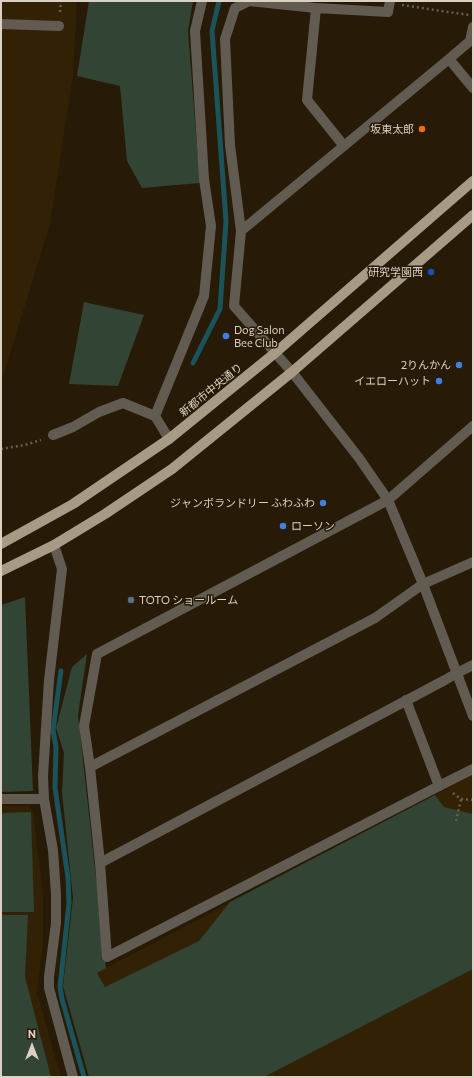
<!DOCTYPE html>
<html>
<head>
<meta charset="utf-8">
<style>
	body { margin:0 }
	#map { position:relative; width:474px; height:1078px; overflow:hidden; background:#271a06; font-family:Commissioner,sans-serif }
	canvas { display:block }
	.frame { position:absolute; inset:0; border:2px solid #dad1c4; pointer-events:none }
	.north { position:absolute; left:12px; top:1026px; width:40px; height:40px; -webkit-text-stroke:3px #271a06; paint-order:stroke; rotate:0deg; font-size:11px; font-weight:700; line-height:16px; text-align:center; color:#dad1c4 }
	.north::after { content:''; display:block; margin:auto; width:14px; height:18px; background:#dad1c4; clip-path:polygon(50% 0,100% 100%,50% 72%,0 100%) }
</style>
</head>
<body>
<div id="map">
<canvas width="474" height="1078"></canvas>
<div class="frame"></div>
<div class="north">N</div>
</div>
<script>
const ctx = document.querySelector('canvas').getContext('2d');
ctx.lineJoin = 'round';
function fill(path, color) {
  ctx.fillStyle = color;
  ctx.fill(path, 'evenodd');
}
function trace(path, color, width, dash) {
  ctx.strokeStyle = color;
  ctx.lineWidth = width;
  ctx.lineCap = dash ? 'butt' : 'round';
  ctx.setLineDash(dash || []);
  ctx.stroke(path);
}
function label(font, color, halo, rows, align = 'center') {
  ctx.font = font + ' Commissioner,"Noto Sans JP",sans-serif';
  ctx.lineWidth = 3;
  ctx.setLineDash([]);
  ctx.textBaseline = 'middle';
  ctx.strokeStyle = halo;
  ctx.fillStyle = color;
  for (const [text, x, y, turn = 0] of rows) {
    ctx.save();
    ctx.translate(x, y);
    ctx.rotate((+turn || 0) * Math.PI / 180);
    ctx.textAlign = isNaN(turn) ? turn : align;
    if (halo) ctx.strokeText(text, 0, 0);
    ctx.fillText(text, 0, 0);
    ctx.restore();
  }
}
const built = new Path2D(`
	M1 1H77L73 75 50 224 1 383Z
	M473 775V1077H89L64 990Z
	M1 806H29L33 811 43 895V941L37 993 61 1077H1Z`);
const green = new Path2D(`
	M89 1H193L188 31 200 183 142 188 127 161 120 86 77 76Z
	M84 302 144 315 118 386 69 384Z
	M25 597 33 791 1 792V605Z
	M87 654 78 715 106 968 97 973 105 987 199 941 230 902 435 795 444 807 473 814V969L264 1077H89L63 986 73 898 62 793 64 753 56 728 72 667Z
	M31 812 34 912H1V813Z
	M28 915 25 977 51 1077H1V915Z`);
const stream = new Path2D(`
	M193 363 220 309 226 221 212 31 219 1
	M61 671 53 730 56 747 55 788 68 878 69 903 60 987 62 999 84 1077`);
const path = new Path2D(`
	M402 5 469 15
	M60 12 61 1
	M1 449 25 445 41 440
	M453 793 461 799 473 800
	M456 821 461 799`);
const pedestrian = new Path2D(`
	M439 786 473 769`);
const minor = new Path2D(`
	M390 1 388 12 316 8 249 1 235 8 225 39 230 145 241 231 234 306 292 372 359 458 388 500 423 584 473 716
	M316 8 307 100 344 146
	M1 24 59 26
	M449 59 473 88
	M241 231 449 59 470 41 473 27
	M155 416 204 296 211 226 204 179 195 31 202 1
	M53 435 73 427 99 412 123 403 155 416 169 439
	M54 545 62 569 49 680 43 776 44 799 53 850 56 894V923L49 977V988L73 1077
	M406 700 439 786 107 957 100 863 90 767 84 726 97 654 388 500 473 426
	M90 767 375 618 423 584 473 562
	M1 799H44
	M100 863 445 680 457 673 473 665`);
const primary = new Path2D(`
	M1 544 73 504 169 439 275 353 473 181
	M1 571 54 545 105 514 172 469 292 372 473 215`);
const markers = [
	[422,129,4,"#e8710a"],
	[431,272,4,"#1a4fb4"],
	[226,336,4,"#3f7fe0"],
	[459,365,4,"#3f7fe0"],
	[439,381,4,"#3f7fe0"],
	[323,503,4,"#3f7fe0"],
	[283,526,4,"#3f7fe0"],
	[131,600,4,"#5c6f8a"]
];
const poiNames = [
	["坂東太郎",414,129],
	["研究学園西",423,272],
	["Dog Salon",234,330,"left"],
	["Bee Club",234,343,"left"],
	["2りんかん",451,365],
	["イエローハット",431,381],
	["ジャンボランドリー ふわふわ",315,503],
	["ローソン",291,526,"left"],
	["TOTO ショールーム",139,600,"left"]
];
const streetNames = [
	["新都市中央通り",211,390,-39]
];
fill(built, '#322105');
fill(green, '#324434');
trace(stream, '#1b535a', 5);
trace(path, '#695d4c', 2.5, [2, 3]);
trace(pedestrian, '#615b51', 10);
trace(minor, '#615b51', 10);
trace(primary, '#a79b85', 10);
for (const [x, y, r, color] of markers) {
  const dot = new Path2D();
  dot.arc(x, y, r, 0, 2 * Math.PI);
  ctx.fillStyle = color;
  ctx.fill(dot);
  trace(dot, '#271a06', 1.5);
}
label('11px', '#dad1c4', '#271a06', poiNames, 'right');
label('11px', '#dad1c4', '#271a06', streetNames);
</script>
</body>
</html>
